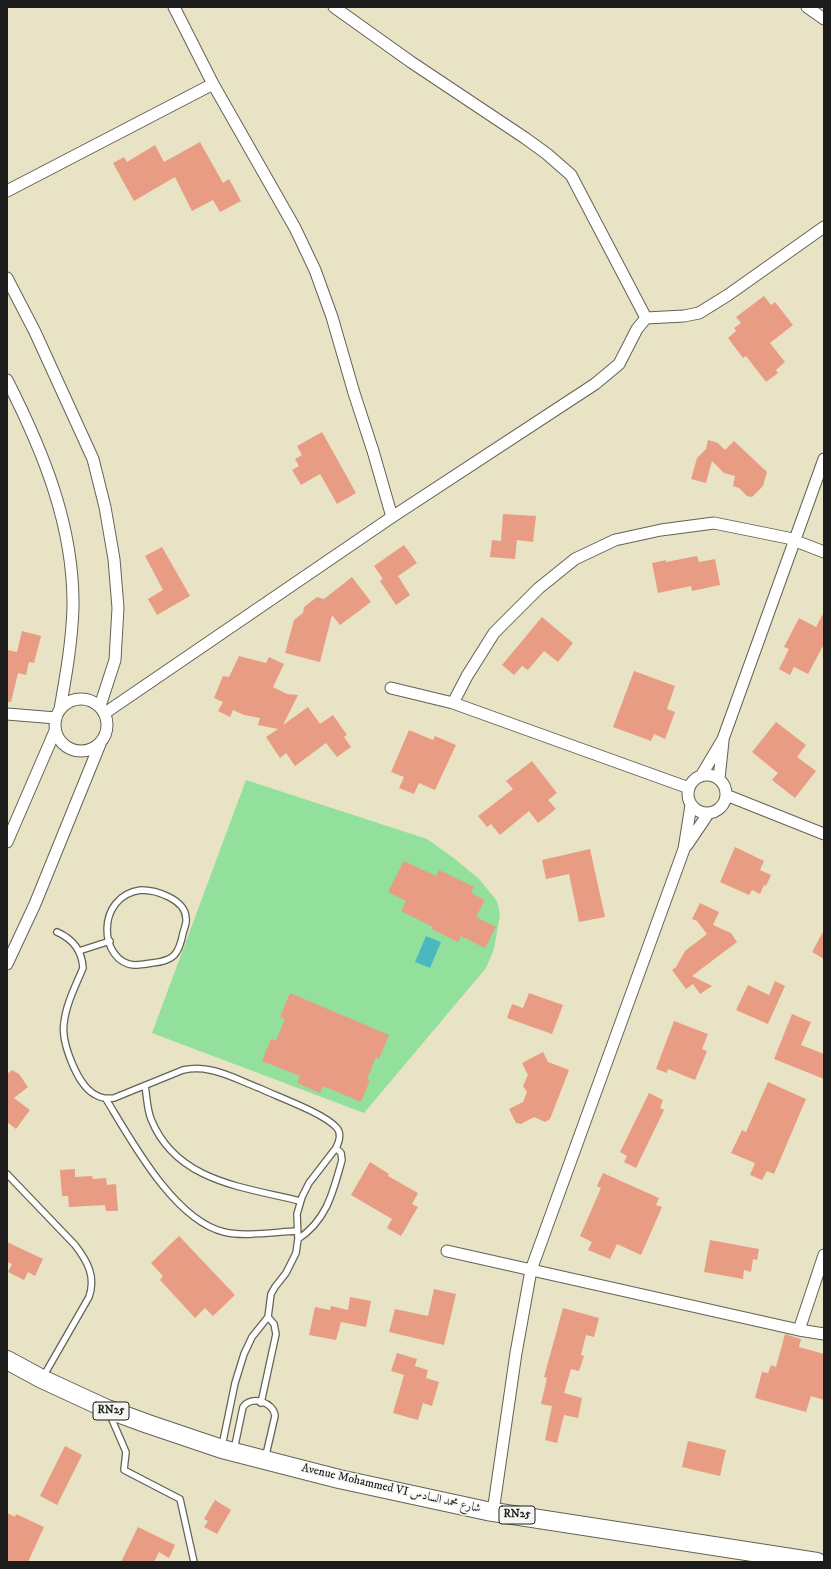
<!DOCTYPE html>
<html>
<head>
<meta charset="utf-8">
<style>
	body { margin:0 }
	#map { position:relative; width:831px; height:1569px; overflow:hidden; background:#e8e3c4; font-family:"IM FELL DW Pica",serif }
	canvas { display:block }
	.frame { position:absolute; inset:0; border:8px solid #1c1c1c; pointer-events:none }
</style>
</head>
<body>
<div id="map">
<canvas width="831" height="1569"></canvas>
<div class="frame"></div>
</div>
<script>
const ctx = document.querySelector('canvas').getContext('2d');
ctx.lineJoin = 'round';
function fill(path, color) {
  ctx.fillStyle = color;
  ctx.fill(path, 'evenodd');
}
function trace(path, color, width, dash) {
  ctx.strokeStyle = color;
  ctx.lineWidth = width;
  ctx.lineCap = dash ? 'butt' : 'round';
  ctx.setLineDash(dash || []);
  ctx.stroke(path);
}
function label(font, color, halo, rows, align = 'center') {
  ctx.font = font + ' "IM FELL DW Pica",Amiri,serif';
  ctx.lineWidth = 3;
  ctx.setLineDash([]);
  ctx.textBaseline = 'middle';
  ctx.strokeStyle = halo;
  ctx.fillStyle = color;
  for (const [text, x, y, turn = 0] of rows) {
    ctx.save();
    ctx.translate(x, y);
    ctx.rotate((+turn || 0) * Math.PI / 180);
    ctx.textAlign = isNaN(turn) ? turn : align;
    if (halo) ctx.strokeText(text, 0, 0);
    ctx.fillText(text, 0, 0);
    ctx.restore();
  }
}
const green = new Path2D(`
	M246 780 427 839 455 859 479 879 497 901 500 915 494 949 486 968 364 1113 152 1033Z`);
const water = new Path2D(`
	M426 936 441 942 430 968 415 962Z`);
const building = new Path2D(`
	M200 142 223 183 229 179 241 201 220 212 213 200 192 211 175 177 134 201 113 163 124 157 127 162 155 145 164 162Z
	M764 296 771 305 775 302 793 325 770 343 785 362 776 370 778 373 766 382 746 356 743 358 728 338 736 331 734 328 741 323 736 317Z
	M322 432 356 493 337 504 320 474 301 485 292 470 299 466 295 459 302 455 297 446Z
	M708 440 718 443 725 450 734 441 767 472 763 486 752 497 747 496 739 488 733 486 735 476 724 473 712 461 706 483 691 479 697 458 706 449Z
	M503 514 536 516 533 542 517 540 515 559 490 557 492 540 501 541Z
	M404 545 417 563 398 576 410 595 396 605 380 581 383 579 374 566Z
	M162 547 190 596 157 615 148 599 163 590 145 556Z
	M697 556 699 562 715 559 720 585 692 591 691 586 658 593 652 563 666 560V562Z
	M352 577 371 602 340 625 332 615 320 662 285 653 294 620 303 613 304 607 317 597 324 599Z
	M824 612V644L808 674 794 667 790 675 779 669 789 649 784 647 799 618 816 627Z
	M542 617 573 643 558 662 544 651 528 670 522 666 514 675 502 665Z
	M22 631 41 636 34 663 29 662 26 675 18 673 11 702H7V650L17 652Z
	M239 656 266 663 269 657 284 664 273 687 287 694 298 695 283 725 308 707 320 724 333 715 347 735 344 737 351 747 337 757 326 743 295 766 286 753 280 758 266 737 278 729 258 725 260 718 244 715 233 710 230 717 218 711 223 702 214 698 223 676 229 677Z
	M634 671 675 686 667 709 675 712 665 739 654 734 651 741 613 727Z
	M776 722 806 745 797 757 816 771 795 798 772 780 778 773 752 752Z
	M409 730 433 740 435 736 456 745 435 790 419 783 414 794 399 788 404 777 391 772Z
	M532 761 557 793 548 800 556 809 538 823 529 811 500 835 491 824 487 827 478 816 513 789 506 781Z
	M735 847 764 861 760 870 771 875 766 886 764 885 760 894 752 890 749 895 720 882Z
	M590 849 605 917 579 922 569 874 546 879 542 860Z
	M404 861 436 876 439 870 474 887 471 893 485 900 476 917 496 927 485 948 461 936 458 942 432 929 433 927 401 911 406 901 388 892Z
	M700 903 719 912 713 925 731 933 737 942 692 976 712 986 700 994 693 984 686 989 672 970 676 967 685 951 707 934 697 921 692 919Z
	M824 930V959L812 952Z
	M775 981 785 986 768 1024 736 1010 748 985 769 995Z
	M290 993 389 1035 379 1059 376 1057 367 1079 370 1080 361 1102 323 1086 320 1093 297 1083 300 1076 262 1061 271 1039 276 1041 285 1019 280 1017Z
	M529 993 563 1005 552 1034 507 1018 512 1004 523 1008Z
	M792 1014 811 1022 801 1045 824 1054V1079L774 1059Z
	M674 1021 708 1034 702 1049 707 1051 695 1080 668 1069 667 1073 656 1069Z
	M543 1052 548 1062 569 1070 550 1119 545 1122 534 1117 521 1124 516 1123 509 1109 523 1102 527 1092 523 1086 528 1075 522 1063Z
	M12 1070 19 1074 28 1087 14 1098 30 1110 16 1129 7 1122V1074Z
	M768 1082 806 1099 774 1174 767 1171 762 1180 750 1175 755 1163 731 1153 742 1130 746 1132Z
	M649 1093 663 1100 660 1108 664 1110 636 1168 624 1162 627 1156 620 1152Z
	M370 1162 389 1174 388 1176 418 1193 412 1204 418 1207 401 1236 387 1228 392 1219 351 1195Z
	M75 1169V1177L92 1176 93 1179 106 1178 107 1185 116 1184 118 1211H106L105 1205 69 1207 68 1196H62L60 1170Z
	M603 1173 659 1198 656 1205 662 1207 641 1255 617 1244 610 1259 588 1250 592 1242 580 1236 601 1188 597 1186Z
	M179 1236 235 1295 213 1316 205 1308 195 1318 160 1280 163 1276 151 1263Z
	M710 1240 759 1249 757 1260 753 1259 751 1272 744 1270 743 1279 704 1272Z
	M7 1242 43 1259 35 1276 28 1272 24 1280 8 1272 12 1264 7 1262Z
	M434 1289 456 1294 444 1345 389 1332 395 1309 428 1316Z
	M350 1297 371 1301 366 1327 341 1322 336 1340 309 1335 315 1307 330 1310 331 1306 348 1310Z
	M563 1308 599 1318 594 1337 586 1335 581 1355 584 1356 579 1371 571 1369 564 1393 582 1398 578 1418 564 1415 557 1443 545 1440 552 1406 541 1404 547 1378 544 1377Z
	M785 1334 801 1339 799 1347 824 1354V1400L811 1396 806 1412 755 1398 762 1372 768 1373 771 1365 776 1367Z
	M397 1353 417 1359 415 1366 428 1370 426 1378 439 1382 432 1406 423 1403 418 1420 393 1413 404 1375 391 1371Z
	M688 1441 726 1450 720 1476 682 1467Z
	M65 1446 82 1455 57 1505 40 1496Z
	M215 1500 231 1510 217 1534 204 1527 208 1521 204 1519Z
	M7 1513 15 1517 16 1514 44 1527 28 1562H7Z
	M138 1527 175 1545 169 1558 159 1552 154 1562H121Z`);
const lane = new Path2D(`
	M141 890C156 890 185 899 186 918 187 923 184 929 183 933 179 954 174 961 152 963 146 964 140 965 134 965 99 962 95 896 141 890Z
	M57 932C73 939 82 951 83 968 76 985 66 1004 64 1023 61 1042 77 1084 94 1094 100 1098 107 1099 114 1098L183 1070C192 1068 201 1068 210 1070 227 1073 243 1082 259 1088 278 1097 324 1113 337 1128 342 1134 339 1142 336 1148L309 1183 302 1197 297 1214 298 1239 296 1253 286 1273 275 1287 271 1294 268 1317 252 1337 244 1354 235 1383 222 1446
	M79 951 110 941
	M145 1086C147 1097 147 1109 151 1119 176 1182 244 1187 300 1201
	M106 1099C131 1140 174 1220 224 1232 244 1237 275 1232 297 1231
	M7 1174 75 1245C88 1262 96 1277 89 1297L43 1377
	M298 1239C327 1220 333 1192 342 1160L341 1153 336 1148
	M261 1403 276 1334 274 1324 268 1317
	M110 1415 126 1452 124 1470 180 1499 194 1562
	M234 1450 243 1407C251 1395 274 1402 275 1416L265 1459`);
const street = new Path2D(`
	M174 7 213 84 295 228 315 270 332 317 354 393 373 451 392 517
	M334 7 411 62 525 138 547 154 571 175 646 318
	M807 7 824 19
	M7 191 213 84
	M7 278 35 332 93 459 105 507 114 559 118 608 115 660 100 706
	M7 380C43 451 74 526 73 607 72 642 66 675 60 709
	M391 688 453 703 689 788
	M55 725a26 26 0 1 1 52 0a26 26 0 1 1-52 0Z
	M453 703 467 676 494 633 539 588 575 559 615 540 661 530 714 523 788 538 824 552
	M105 713 392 517 595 384 619 364 637 329 646 318 684 316 699 313 728 295 824 227
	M7 714 56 718
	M688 794a19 19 0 1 1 38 0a19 19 0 1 1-38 0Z
	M701 776 723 739 824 459
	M719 779 723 741
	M726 795 824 834
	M7 842 55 731
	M687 845 708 814
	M7 964 35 904 100 744
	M447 1251 799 1330 824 1334
	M799 1330 824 1255
	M493 1512 516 1353 531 1270 684 849 691 805`);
const primary = new Path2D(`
	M7 1360 42 1379 107 1409 148 1424 222 1449 339 1479 487 1511 817 1562`);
const shields = [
	[111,1411,36],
	[517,1515,36]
];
const shieldNames = [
	["RN25",111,1411],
	["RN25",517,1515]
];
const streetNames = [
	["Avenue Mohammed VI شارع محمد السادس",391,1489,13]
];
fill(green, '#93e09d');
fill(water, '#49b8bf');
fill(building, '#e99c84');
trace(lane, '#636257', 8);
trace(street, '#636257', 13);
trace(primary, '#636257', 20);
trace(lane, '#fff', 5.5);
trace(street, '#fff', 11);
trace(primary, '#fff', 18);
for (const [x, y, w] of shields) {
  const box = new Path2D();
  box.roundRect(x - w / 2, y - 9, w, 18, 3);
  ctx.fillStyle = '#f6f6f2';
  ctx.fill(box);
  trace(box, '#1c1c1c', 1);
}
label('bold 11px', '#1c1c1c', null, shieldNames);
label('12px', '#1c1c1c', '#f6f6f2', streetNames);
</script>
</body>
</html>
